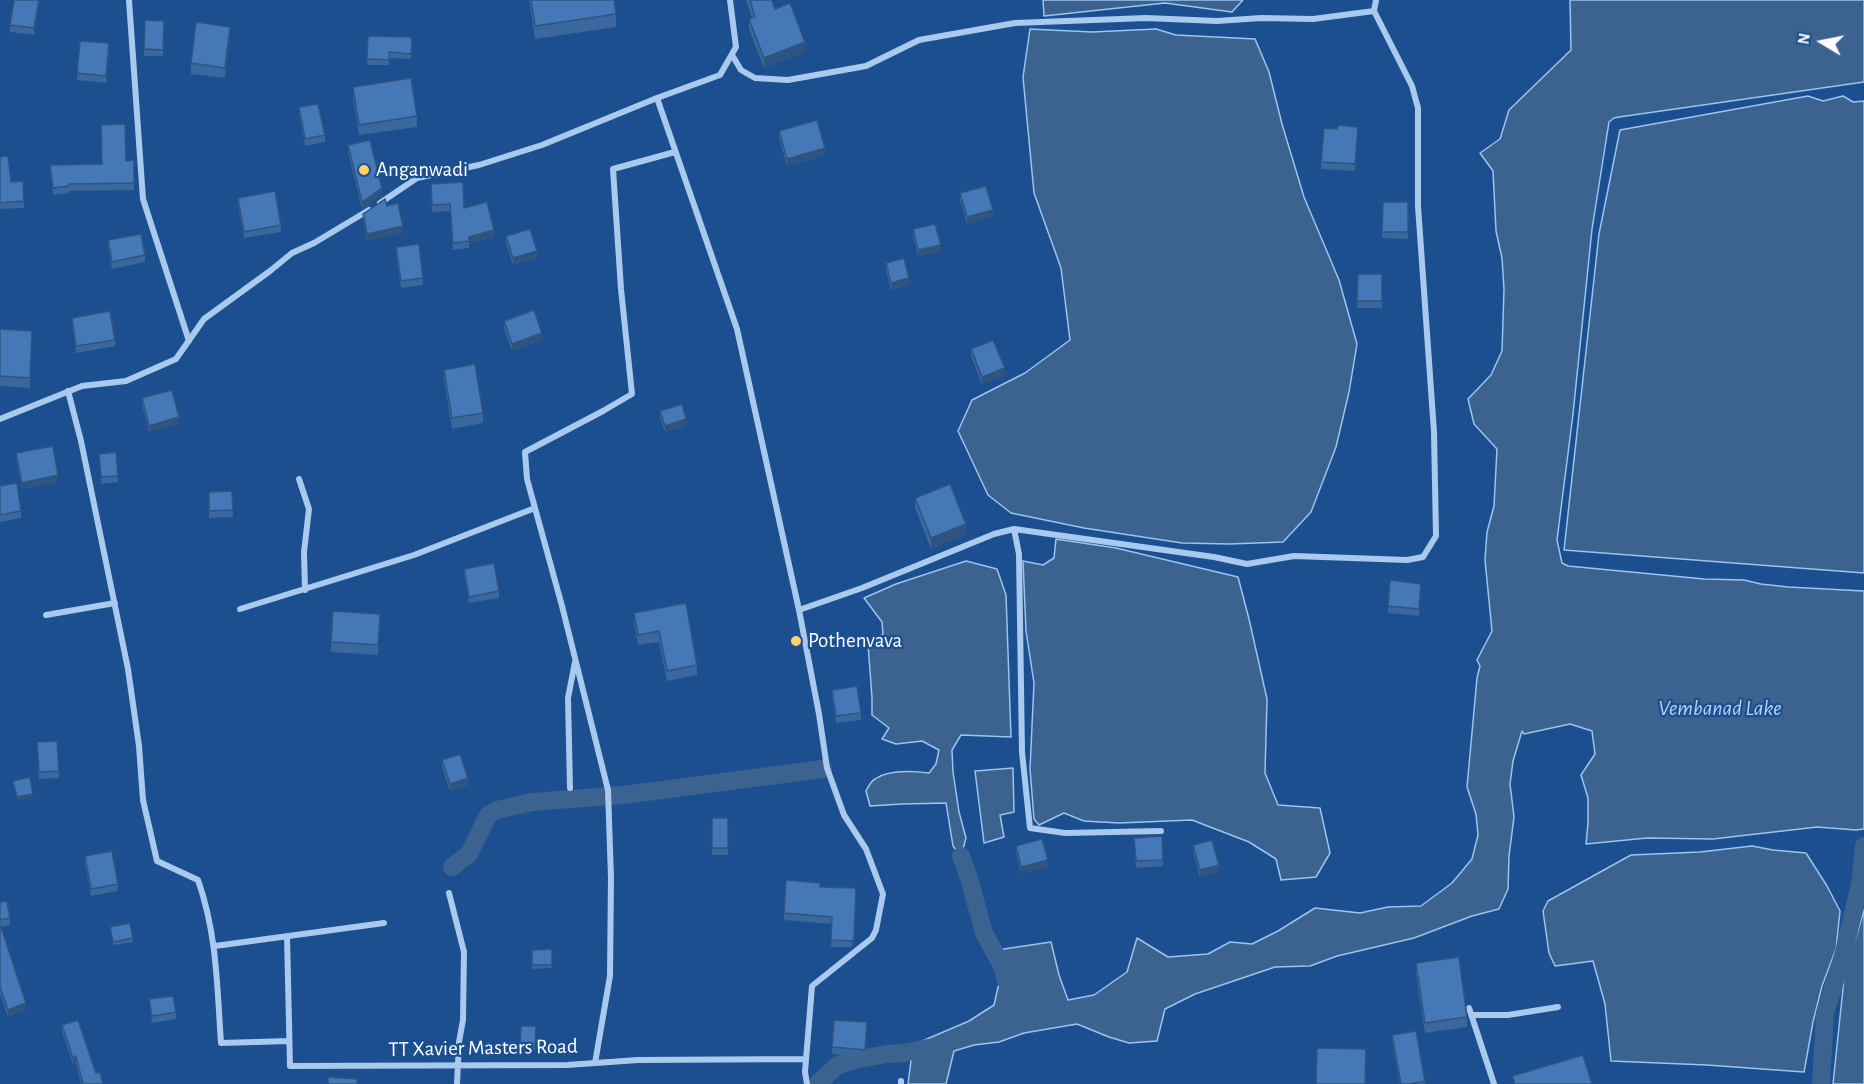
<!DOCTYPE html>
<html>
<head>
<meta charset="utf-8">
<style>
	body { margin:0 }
	#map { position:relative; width:1864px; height:1084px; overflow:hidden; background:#1b4f8f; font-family:"Alegreya Sans",sans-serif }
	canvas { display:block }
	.north { position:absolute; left:1792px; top:12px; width:60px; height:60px; -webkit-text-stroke:4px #1b4f8f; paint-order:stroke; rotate:280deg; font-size:16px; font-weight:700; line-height:24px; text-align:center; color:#fff }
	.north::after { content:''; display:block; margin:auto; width:21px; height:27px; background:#fff; clip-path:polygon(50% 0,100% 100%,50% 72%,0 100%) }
</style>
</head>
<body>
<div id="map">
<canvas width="1864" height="1084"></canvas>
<div class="north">N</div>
</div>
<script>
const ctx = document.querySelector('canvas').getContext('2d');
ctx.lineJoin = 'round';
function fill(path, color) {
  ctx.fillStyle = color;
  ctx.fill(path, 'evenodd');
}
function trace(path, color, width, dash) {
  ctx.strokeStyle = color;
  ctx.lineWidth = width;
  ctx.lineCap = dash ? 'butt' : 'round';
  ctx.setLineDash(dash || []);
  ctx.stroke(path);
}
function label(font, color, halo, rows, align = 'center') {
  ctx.font = font + ' "Alegreya Sans",sans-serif';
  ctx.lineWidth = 4.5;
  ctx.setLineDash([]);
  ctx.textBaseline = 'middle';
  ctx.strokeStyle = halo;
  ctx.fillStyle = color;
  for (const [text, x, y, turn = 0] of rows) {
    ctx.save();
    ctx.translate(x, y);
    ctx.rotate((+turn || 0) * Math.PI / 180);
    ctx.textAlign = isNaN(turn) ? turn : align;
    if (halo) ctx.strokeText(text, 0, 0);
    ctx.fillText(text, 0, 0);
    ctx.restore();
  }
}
const water = new Path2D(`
	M1043 0H1243L1232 12 1165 3 1044 16Z
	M1570 0H1864V82L1619 117 1614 118 1609 122 1592 229 1573 414 1557 540 1562 563 1568 566 1704 579 1744 580 1761 584 1788 587 1864 591V829L1856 830 1817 827 1713 839 1647 838 1586 844 1588 823V798L1581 775 1595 754 1592 731 1570 724 1524 734 1522 731 1513 761 1510 784 1514 817 1509 856 1508 889 1499 909 1472 916 1414 938 1337 956 1310 966 1275 967 1195 994 1165 1009 1157 1041 1129 1043 1109 1037 1077 1024 1024 1033 999 1042 974 1045 954 1051 946 1084H908L913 1045 969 1021 994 1005 1000 979 997 950 1051 942 1059 975 1068 1000 1094 995 1127 972 1137 938 1168 957 1208 954 1230 942 1252 944 1278 931 1315 908 1360 913 1388 907 1421 906 1452 883 1472 859 1478 835 1476 814 1467 787 1477 678 1480 666 1477 660 1492 631 1485 560 1487 532 1494 506 1497 449 1474 424 1468 399 1491 375 1502 351 1504 289 1502 258 1496 231 1493 171 1480 153 1500 139 1509 110 1571 50Z
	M1030 29 1092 32 1156 29 1176 35 1255 39 1269 72 1282 124 1304 197 1339 280 1357 344 1349 392 1336 447 1311 512 1283 542 1230 544 1182 543 1084 528 1011 513 988 495 958 431 972 400 1025 373 1070 340 1061 268 1034 193 1023 77Z
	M1808 96 1823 101 1843 96 1853 102 1864 101V573L1564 550 1599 234 1620 130Z
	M1056 539 1116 548 1238 577 1249 619 1267 699 1265 773 1278 805 1320 808 1330 853 1316 877 1281 880 1276 859 1249 842 1192 820 1119 823 1084 821 1064 813 1039 825 1034 819 1030 769 1034 683 1026 631 1023 561 1043 565 1054 558Z
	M966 561 997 569 1006 595 1011 737 961 735 952 750 953 772 959 812 966 838 961 856 953 846 946 803 902 804 870 806 866 791C868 787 871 781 875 779 889 769 913 771 929 773L936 764 939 750 922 741 896 744 882 739 889 728 872 715V698L868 644 883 634 882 622 864 598 896 584Z
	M1013 768 1014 812 1000 815 1004 837 984 843 975 771Z
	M1752 846 1773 850 1806 853 1827 886 1840 911 1836 949 1822 986 1813 1022 1804 1072 1707 1065 1611 1061 1605 1004 1593 961 1555 966 1549 953 1543 911 1548 901 1631 855 1700 852Z
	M1864 910V1084H1833L1844 979Z`);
const canal = new Path2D(`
	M961 856 969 878 984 933 1003 968 1006 981
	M452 867 469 854 488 815 497 810 532 802 623 795 823 769
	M817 1084 838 1065 855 1060 887 1054 903 1053 928 1048
	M1821 1084 1825 1013 1843 956 1860 884 1864 846`);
const minor = new Path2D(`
	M129 0 143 199 189 341
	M730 0 736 47 720 75 657 98 737 329 799 610 819 714 827 768 844 815 866 849 883 894 876 930 872 938 812 986 805 1072 807 1084
	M732 55 741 70 755 78 788 80 866 66 919 40 1015 23 1146 18 1217 21 1261 18 1313 19 1374 11
	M380 203 417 178 479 165 542 145 657 98
	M68 391 81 441 128 669 139 746 143 800 157 861 198 880C217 934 217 986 221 1043L289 1041
	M0 419 82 386 126 381 176 359 204 319 270 271 292 253 314 243 369 210
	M299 479 309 509 304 552 305 590
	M1014 529 1019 554 1022 752 1030 828 1065 833 1161 831
	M240 609 414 555 535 508
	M799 610 862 588 994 534 1014 529 1214 557 1247 564 1294 556 1407 560 1423 557 1436 536 1434 432 1418 206V108L1412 86 1374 11 1376 0
	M46 615 115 603
	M570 788 568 698 575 662
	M449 893 464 952 463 1020 459 1042 457 1084
	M287 936 290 1066 567 1065 638 1060 806 1059
	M215 946 384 923
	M1469 1008 1494 1084
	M1472 1015H1508L1558 1007
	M595 1063 610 976 611 878 608 790 562 606 527 479 525 452 603 411 632 394 621 289 613 169 675 152
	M901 1084V1081`);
const wall = new Path2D(`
	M40 0 34 35 10 32V25Z
	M529 0H614L616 14V27L535 39Z
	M746 0H772L775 9 805 52 764 68 749 29V19L752 18Z
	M145 20 164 21 163 56H144Z
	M368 36 412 42 411 59 389 58V65H367Z
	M230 37 225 78 191 74V63Z
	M109 50 106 83 77 80V73Z
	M353 87 417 116V127L359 135 353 98Z
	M299 107 325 135V142L305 146 299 114Z
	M1337 129 1358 133 1355 171 1321 169V162Z
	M779 131 825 155 787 166 779 138Z
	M348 145 382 195 362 209 348 152Z
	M0 157 11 182 23 181 24 208 0 209Z
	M134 160V190L69 191V193L53 195 50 165 101 164Z
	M431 184 464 208 494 237 469 244V248L453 250 450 211 432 212Z
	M960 193 993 216 967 224 960 200Z
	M238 198 281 225V232L244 238 238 205Z
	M1383 202H1408V239L1382 238Z
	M387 206 403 233 367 241 363 221V214Z
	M913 229 941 251 918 257 913 236Z
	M506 236 537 258 513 265 506 243Z
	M108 240 145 255V262L112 269 108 247Z
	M396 247 423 278V285L401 288 396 254Z
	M886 263 909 285 891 290 886 270Z
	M1358 274H1382V308H1357Z
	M72 318 115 340V346L76 353 72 325Z
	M504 321 542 340 512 351 504 328Z
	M0 329 32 341 30 388 0 386Z
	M971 349 1005 375 982 384 971 356Z
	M444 370 483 413V423L452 429 444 380Z
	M142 398 179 424 149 432 142 405Z
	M660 411 686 426 665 432 660 418Z
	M16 453 58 482 22 489 16 460Z
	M99 454 118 476V482L101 484Z
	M0 486 21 511V518L0 522Z
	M232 491 233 517 209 518V492Z
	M915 498 966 534 931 549 915 508Z
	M464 569 499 591V598L469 603 464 575Z
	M1421 591 1419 616 1388 613V606Z
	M686 603 697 665V675L667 681 659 642 638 645 634 623V613Z
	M380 624 378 655 331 652V642Z
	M832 690 861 713V720L836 723 832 697Z
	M37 749 59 771V778L39 779Z
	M442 760 468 785 450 791 442 767Z
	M712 818H728V855H712Z
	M1134 838 1163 860V866L1136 868Z
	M1193 845 1219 872 1200 877 1193 852Z
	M1016 846 1048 867 1021 874 1016 853Z
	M85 856 118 884V891L91 896 85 863Z
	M820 887 856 888 854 946 852 947H831L832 924 784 920V913Z
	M0 902 10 918V925L1 927 26 1010 8 1017 0 994Z
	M110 927 133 938V942L113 945Z
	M552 949V968L532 969V950Z
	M1416 963 1467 1017V1027L1425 1033 1416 974Z
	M149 999 176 1012V1019L152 1023Z
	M62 1025 103 1084H81L76 1063 73 1064 62 1032Z
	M521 1026H536L535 1050H520Z
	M867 1029 865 1057 832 1054V1047Z
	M1392 1035 1425 1081V1084H1400L1392 1042Z`);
const shadedWall = new Path2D(`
	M39 0 40 2 34 35V28Z
	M230 27V37L225 78V68Z
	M805 42V52L764 68V58Z
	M825 148V155L787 166V159Z
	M382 188V195L362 209V202Z
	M993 210V216L967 224V217Z
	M403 226V233L367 241V234Z
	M494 230V237L469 244V237Z
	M941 245V251L918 257V250Z
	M537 251V258L513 265V258Z
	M909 278V285L891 290V283Z
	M542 333V340L512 351V344Z
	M1005 368V375L982 384V377Z
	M179 417V424L149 432V426Z
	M686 419V426L665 432V426Z
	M58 475V482L22 489V483Z
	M966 524V534L931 549V538Z
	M468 778V785L450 791V784Z
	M33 794V797L17 801V797Z
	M1048 860V867L1021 874V867Z
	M1219 865V872L1200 877V870Z
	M856 895 854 946 852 947V941Z
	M26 1003V1010L8 1017V1010Z
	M76 1056V1063L73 1064V1058Z`);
const building = new Path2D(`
	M14 0H39L34 28 10 25Z
	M531 0H614L616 14 535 26Z
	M750 0H772L775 9 790 3 805 42 764 58 749 19 755 17Z
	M145 20 164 21 163 50 144 49Z
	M196 22 230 27 225 68 191 63Z
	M368 36 412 37 411 54 389 52V60L367 59Z
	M80 41 109 43 106 76 77 73Z
	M411 78 417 116 359 125 353 87Z
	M318 104 325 135 305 139 299 107Z
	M817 120 825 148 787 159 779 131Z
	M125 124 126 161 134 160V183L69 184V186L53 188 50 165 102 164 101 125Z
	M1338 125 1358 127 1355 164 1321 162 1324 128 1337 129Z
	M370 140 382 188 362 202 348 145Z
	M8 156 11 182 23 181 24 201 0 203V157Z
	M463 182 464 208 487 202 494 230 469 237V241L453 243 450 204 432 205 431 184Z
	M986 186 993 210 967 217 960 193Z
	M275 191 281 225 244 232 238 198Z
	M385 199 387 206 398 203 403 226 367 234 363 214Z
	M1383 202H1408V232H1382Z
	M935 224 941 245 918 250 913 229Z
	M530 229 537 251 513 258 506 236Z
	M141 234 145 255 112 262 108 240Z
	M419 244 423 278 401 281 396 247Z
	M904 258 909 278 891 283 886 263Z
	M1358 274H1382V301H1357Z
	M534 310 542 333 512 344 504 321Z
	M110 311 115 340 76 346 72 318Z
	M0 329 32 331 30 378 0 376Z
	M993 340 1005 368 982 377 971 349Z
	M475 364 483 413 452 418 444 370Z
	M172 390 179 417 149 426 142 398Z
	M682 404 686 419 665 426 660 411Z
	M53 446 58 475 22 483 16 453Z
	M116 452 118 476 101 477 99 454Z
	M17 483 21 511 0 515V486Z
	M950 484 966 524 931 538 915 498Z
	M232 491 233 510 209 511V492Z
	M494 563 499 591 469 597 464 569Z
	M1390 580 1421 584 1419 609 1388 606Z
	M686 603 697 665 667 671 659 631 638 635 634 613Z
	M333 611 380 614 378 645 331 642Z
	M857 686 861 713 836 716 832 690Z
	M57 741 59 771 39 772 37 742Z
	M460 754 468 778 450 784 442 760Z
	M30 777 33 794 17 797 13 781Z
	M712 818H728V848H712Z
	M1162 836 1163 860 1136 861 1134 838Z
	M1042 839 1048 860 1021 867 1016 846Z
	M1212 840 1219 865 1200 870 1193 845Z
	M112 851 118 884 91 889 85 856Z
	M786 880 820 883V887L856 888 854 939 852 941 831 940 832 917 784 913Z
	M7 901 10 918 0 920V902Z
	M130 923 133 938 113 942 110 927Z
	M0 924 26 1003 8 1010 0 987Z
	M552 949V965H532V950Z
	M1459 957 1467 1017 1425 1023 1416 963Z
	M173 996 176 1012 152 1016 149 999Z
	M78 1020 96 1073 100 1072 103 1084H83L76 1056 73 1058 62 1025Z
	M834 1020 867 1022 865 1050 832 1047Z
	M521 1026H536L535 1047 520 1046Z
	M1416 1031 1425 1081 1410 1084H1401L1392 1035Z
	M1317 1048 1366 1049 1365 1084H1316Z
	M1583 1055 1592 1084H1515L1512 1076Z
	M328 1077 357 1079V1084H328Z`);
const markers = [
	[364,170,6,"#ffd166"],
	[796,641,6,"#ffd166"]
];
const poiNames = [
	["Anganwadi",376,170],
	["Pothenvava",808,641]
];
const streetNames = [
	["TT Xavier Masters Road",483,1048,-1]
];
const waterNames = [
	["Vembanad Lake",1720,708]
];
fill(water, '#3c6290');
trace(water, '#9cc4f0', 1.5);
trace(canal, '#3c6290', 18);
trace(minor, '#a9c9ee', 6);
fill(wall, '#3a679d');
fill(shadedWall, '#305480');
fill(building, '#4478b7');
trace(building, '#305480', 1.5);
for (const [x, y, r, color] of markers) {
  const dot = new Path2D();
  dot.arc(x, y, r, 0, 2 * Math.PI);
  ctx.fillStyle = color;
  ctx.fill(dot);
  trace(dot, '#1b4f8f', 2);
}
label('21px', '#fff', '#1b4f8f', poiNames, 'left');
label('21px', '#fff', '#1b4f8f', streetNames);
label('italic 22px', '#b5d3f5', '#1b4f8f', waterNames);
</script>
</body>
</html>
